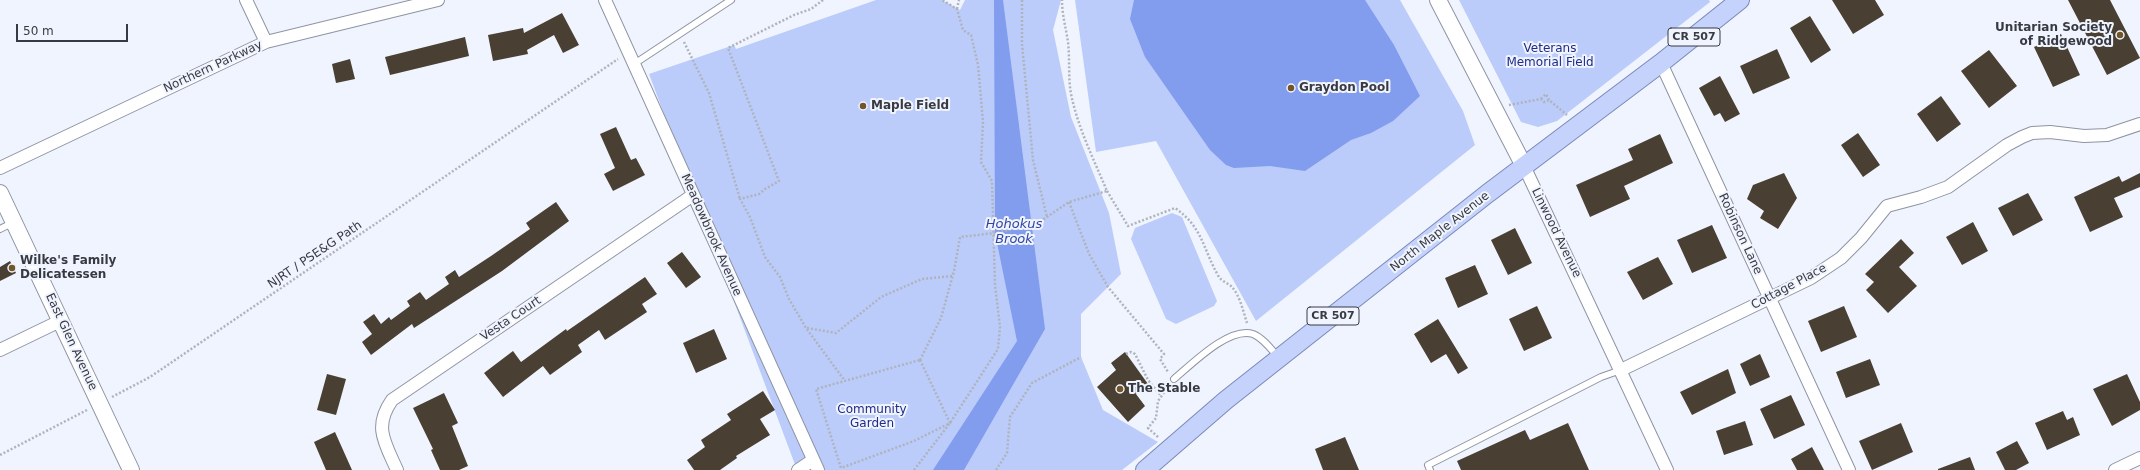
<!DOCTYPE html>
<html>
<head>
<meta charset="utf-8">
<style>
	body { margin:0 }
	#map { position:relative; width:2140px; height:470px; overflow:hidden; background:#f0f4fe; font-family:"DejaVu Sans",sans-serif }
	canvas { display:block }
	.scale { position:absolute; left:16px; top:24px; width:112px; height:18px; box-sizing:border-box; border:2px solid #383a41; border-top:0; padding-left:5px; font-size:12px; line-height:14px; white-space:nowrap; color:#383a41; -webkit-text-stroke:3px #f0f4fe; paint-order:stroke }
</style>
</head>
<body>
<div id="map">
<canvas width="2140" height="470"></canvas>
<div class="scale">50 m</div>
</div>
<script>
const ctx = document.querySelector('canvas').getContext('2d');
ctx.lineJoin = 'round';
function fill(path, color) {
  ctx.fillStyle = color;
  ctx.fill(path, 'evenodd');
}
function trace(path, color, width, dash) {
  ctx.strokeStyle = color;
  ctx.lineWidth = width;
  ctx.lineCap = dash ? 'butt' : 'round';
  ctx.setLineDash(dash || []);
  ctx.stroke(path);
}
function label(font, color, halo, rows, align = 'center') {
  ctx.font = font + ' "DejaVu Sans",sans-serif';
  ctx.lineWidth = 4;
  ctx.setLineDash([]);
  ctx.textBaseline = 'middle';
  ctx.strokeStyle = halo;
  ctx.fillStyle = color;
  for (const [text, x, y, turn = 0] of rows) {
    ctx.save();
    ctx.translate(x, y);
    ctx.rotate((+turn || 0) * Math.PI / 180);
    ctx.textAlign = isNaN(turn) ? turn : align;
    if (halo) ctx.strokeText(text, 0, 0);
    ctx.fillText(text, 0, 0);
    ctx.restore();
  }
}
const green = new Path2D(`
	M876 0H942L960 10 965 0H1061L1053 30 1071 117 1109 213 1121 274 1081 314V357L1103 410 1158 442 1122 470H797L649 74 734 45 736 49Z
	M1075 0H1400L1463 111 1475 145 1256 321 1156 141 1096 152Z
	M1459 0H1709L1710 2 1557 121 1538 127 1521 122Z
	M1172 213 1182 217 1217 301 1214 306 1176 324 1166 319 1131 239 1135 228Z`);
const water = new Path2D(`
	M994 0H1003L1045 329 964 470H933L1017 341 995 233Z
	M1134 0H1365L1394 45 1420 96 1393 121 1371 133 1351 140 1305 171 1270 166 1234 168 1226 165 1210 150 1145 57 1130 19Z`);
const building = new Path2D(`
	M1832 0H1875L1884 15 1853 34Z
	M2068 0H2110L2140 58 2107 75Z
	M562 13 579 45 563 53 554 35 527 50 528 54 493 61 488 35 523 28 524 33Z
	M1810 16 1831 50 1811 63 1790 28Z
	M2061 34 2080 75 2053 87 2034 47Z
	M465 37 469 56 390 75 385 57Z
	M1777 49 1790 78 1753 94 1740 66Z
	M1989 50 2017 86 1989 108 1961 71Z
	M350 59 355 79 336 83 332 64Z
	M1720 76 1740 114 1725 122 1720 113 1714 116 1699 88Z
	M1941 96 1961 124 1937 142 1917 114Z
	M616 127 631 160 636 158 645 175 613 191 604 174 615 168 600 134Z
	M1858 133 1880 165 1863 177 1841 145Z
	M1660 134 1673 163 1624 186 1630 199 1590 217 1576 185 1633 160 1628 149Z
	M1784 173 1797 198 1778 229 1760 218 1764 211 1747 199 1753 185Z
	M2140 173V187L2114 198 2123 217 2090 232 2074 197 2119 176 2122 182Z
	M2028 193 2043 220 2013 236 1998 208Z
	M556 202 569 221 502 271 414 328 412 324 371 355 362 342 372 334 363 322 374 314 381 324 389 317 391 320 410 306 407 301 420 292 426 300 449 284 445 277 455 270 459 277 491 256 530 229 526 223Z
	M1973 222 1988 251 1962 265 1946 237Z
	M1712 225 1727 258 1692 273 1677 240Z
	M1515 228 1532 263 1508 275 1491 240Z
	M1901 239 1914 253 1899 267 1917 286 1888 313 1866 290 1874 282 1865 274Z
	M682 252 701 277 686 288 667 263Z
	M1658 257 1673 284 1643 300 1627 272Z
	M10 261 16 273 0 281V267Z
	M1475 265 1488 294 1458 308 1445 278Z
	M645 277 657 294 642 304 647 312 605 340 599 330 578 345 582 352 550 375 543 366 503 397 484 373 513 351 521 362 566 329 567 331Z
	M1537 306 1552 338 1524 351 1509 319Z
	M1844 306 1857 337 1821 352 1808 321Z
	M1438 319 1468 368 1458 374 1446 354 1431 363 1414 334Z
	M714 329 727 359 696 373 683 343Z
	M1125 352 1148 384 1136 394 1145 406 1128 422 1097 387 1116 370 1111 363Z
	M1760 354 1770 377 1750 386 1740 364Z
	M1870 359 1880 385 1846 398 1836 372Z
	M1728 369 1736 393 1692 415 1680 392Z
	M327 374 346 379 336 415 317 410Z
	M2127 374 2140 402V410L2112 426 2093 389Z
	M763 391 775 410 760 419 770 435 736 456 737 458 720 470H694L687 460 705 447 701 440 731 420 727 414Z
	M444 393 458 423 452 426 468 466 459 470H440L431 450 433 449 413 408Z
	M1791 395 1805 425 1774 439 1760 409Z
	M2063 411 2067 420 2073 417 2080 435 2047 450 2035 423Z
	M1745 421 1753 445 1724 455 1716 431Z
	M1568 423 1589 470H1461L1457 461 1525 430 1530 440Z
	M1901 423 1913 452 1872 470 1859 441Z
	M335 432 352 470H326L314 442Z
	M1345 437 1359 470H1323L1315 449Z
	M2017 441 2029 463 2016 470H2005L1996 452Z
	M1812 447 1824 470H1797L1791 459Z
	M1970 457 1975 470H1938V469Z`);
const path = new Path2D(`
	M823 0 811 9 794 15 728 48 779 181 765 189 759 194 740 199 750 217 765 257 780 277 789 299 806 328 845 381
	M1022 0V44L1033 160 1047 217
	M957 9 959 0
	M684 42 709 93 740 199
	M1541 99 1546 94 1549 100
	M1509 105 1541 99 1544 102 1549 100 1567 115
	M1107 191 1128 226 1175 208C1203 227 1203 250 1219 277 1222 281 1227 283 1231 286 1240 295 1243 311 1247 323
	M1069 202 1089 254 1108 287 1164 354 1160 359 1168 372
	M807 328 836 333 881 297 922 279 952 276
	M1126 354 1131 352 1135 354 1148 380 1161 396
	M920 360 941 318 954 271 960 237 995 233 1038 223 1069 202 1107 191C1094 160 1078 128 1071 94 1068 77 1070 60 1068 42 1066 28 1062 15 1062 0
	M920 360 950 423 914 441 841 468 816 389Z
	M112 397 150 377 618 59
	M1158 437 1148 428 1156 418 1158 401 1168 387
	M0 455 87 410
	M914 470 950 423 998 349 1000 327 995 285 992 181 981 162 983 122 978 65 971 35 963 30 957 9 942 0
	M996 470 1007 453 1010 417 1032 383 1081 357`);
const lane = new Path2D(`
	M634 64 731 0
	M0 229 14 222
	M1174 379C1191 365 1229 326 1253 334 1263 338 1271 349 1278 357
	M1430 470 1428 465 1601 377 1621 370`);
const street = new Path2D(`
	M246 0 266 42
	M605 0 818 470
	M1661 63 1849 470
	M1524 166 1667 470
	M0 168 266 42 438 0
	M0 350 60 321
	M1621 370 1811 278 1841 258 1861 238 1887 206 1921 197 1948 187 2007 145 2022 137 2032 133 2050 132 2084 136 2107 135 2140 124
	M397 470C385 443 373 427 392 400L693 195
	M798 470 813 460
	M2115 470 2140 458`);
const secondary = new Path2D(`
	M1438 0 1524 166
	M0 193 131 470`);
const primary = new Path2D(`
	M1145 470 1226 400 1487 194 1661 63 1740 0`);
const markers = [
	[2120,35,4,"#725629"],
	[1291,88,4,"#725629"],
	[863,106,4,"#725629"],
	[12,268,4,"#725629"],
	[1120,389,4,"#725629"]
];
const shields = [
	[1694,37,52],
	[1333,316,52]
];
const shieldNames = [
	["CR 507",1694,37],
	["CR 507",1333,316]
];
const poiNames = [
	["Unitarian Society",2112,28,"right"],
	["of Ridgewood",2112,42,"right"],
	["Graydon Pool",1299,88],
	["Maple Field",871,106],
	["Wilke's Family",20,261],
	["Delicatessen",20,275],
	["The Stable",1128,389]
];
const parkNames = [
	["Veterans",1550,49],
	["Memorial Field",1550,63],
	["Community",872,410],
	["Garden",872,424]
];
const streetNames = [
	["Northern Parkway",213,67,-25],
	["North Maple Avenue",1440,232,-38],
	["Linwood Avenue",1556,233,64],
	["Robinson Lane",1740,234,65],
	["Meadowbrook Avenue",711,235,66],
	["NJRT / PSE&G Path",315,255,-34],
	["Cottage Place",1789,287,-28],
	["Vesta Court",511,319,-34],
	["East Glen Avenue",71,342,65]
];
const waterNames = [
	["Hohokus",1014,225],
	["Brook",1014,240]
];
fill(green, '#bbccfb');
fill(water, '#829cee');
fill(building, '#494033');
trace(lane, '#8e94a3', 8);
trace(street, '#8e94a3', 14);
trace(secondary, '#8e94a3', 18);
trace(primary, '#7a89b9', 20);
trace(path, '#afb3bc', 2.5, [2, 2]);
trace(lane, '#fff', 6);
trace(street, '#fff', 12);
trace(secondary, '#fff', 16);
trace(primary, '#c4d2fc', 18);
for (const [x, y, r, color] of markers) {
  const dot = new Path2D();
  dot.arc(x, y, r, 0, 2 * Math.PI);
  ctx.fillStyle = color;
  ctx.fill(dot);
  trace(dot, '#f0f4fe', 1.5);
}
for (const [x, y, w] of shields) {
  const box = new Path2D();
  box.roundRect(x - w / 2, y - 9, w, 18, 3);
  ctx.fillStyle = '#f0f4fe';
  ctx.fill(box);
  trace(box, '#383a41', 1);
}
label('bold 11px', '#383a41', null, shieldNames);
label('bold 12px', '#383a41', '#f0f4fe', poiNames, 'left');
label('12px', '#1e2b89', '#f0f4fe', parkNames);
label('12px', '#383a41', '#f0f4fe', streetNames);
label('italic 13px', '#3044a3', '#f0f4fe', waterNames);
</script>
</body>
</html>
